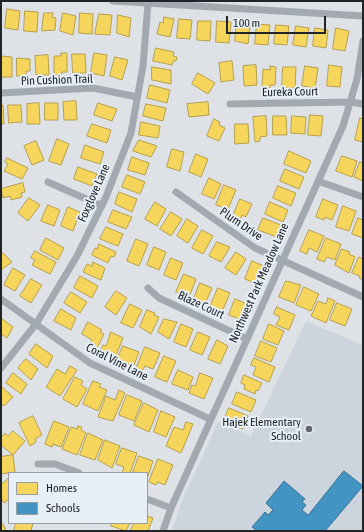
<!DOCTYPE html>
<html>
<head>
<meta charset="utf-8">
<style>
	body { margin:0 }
	#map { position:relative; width:364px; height:532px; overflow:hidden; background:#dee1e6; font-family:"Asap Condensed",sans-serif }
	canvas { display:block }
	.frame { position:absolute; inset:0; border:2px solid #212427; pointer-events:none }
	.legend { position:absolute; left:8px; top:472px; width:140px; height:52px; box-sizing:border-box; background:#e7eff7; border:1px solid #989ea4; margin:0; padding:5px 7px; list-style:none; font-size:12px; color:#212427 }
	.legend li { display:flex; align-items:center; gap:8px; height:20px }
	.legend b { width:20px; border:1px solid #989ea4 }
	.scale { position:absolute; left:226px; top:16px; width:100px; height:18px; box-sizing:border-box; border:2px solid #212427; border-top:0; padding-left:5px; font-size:12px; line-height:14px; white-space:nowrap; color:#212427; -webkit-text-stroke:3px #e7eff7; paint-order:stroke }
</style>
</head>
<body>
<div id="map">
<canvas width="364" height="532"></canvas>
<div class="frame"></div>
<ul class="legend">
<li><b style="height:11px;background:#f6d55c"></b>Homes</li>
<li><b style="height:11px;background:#4393c3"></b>Schools</li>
</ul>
<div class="scale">100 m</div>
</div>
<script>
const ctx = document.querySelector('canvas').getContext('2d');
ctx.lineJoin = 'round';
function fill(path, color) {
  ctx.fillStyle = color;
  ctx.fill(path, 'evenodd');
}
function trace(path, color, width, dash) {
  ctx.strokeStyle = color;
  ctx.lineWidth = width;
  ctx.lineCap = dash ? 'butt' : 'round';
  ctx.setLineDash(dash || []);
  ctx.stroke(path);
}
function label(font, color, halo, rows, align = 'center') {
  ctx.font = font + ' "Asap Condensed",sans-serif';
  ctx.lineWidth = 4;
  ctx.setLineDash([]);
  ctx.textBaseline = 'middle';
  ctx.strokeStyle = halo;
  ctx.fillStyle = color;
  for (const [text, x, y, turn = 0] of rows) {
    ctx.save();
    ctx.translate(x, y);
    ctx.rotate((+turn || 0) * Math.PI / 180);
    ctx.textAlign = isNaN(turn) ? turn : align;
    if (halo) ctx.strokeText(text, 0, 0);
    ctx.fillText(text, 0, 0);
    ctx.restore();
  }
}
const built = new Path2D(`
	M306 321 362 345 363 343V531H172L183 498 218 422 251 436Z`);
const homes = new Path2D(`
	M7 9 20 11 18 30 5 28Z
	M25 11 38 12 37 32 24 31Z
	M44 13H53L52 17 56 18 55 30 42 31Z
	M63 13 76 16 73 35 60 31Z
	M80 13 93 14 92 34 79 33Z
	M99 14 112 15 110 35 95 34Z
	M118 15 131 18 129 37 117 33Z
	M164 17 174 19 170 37 157 34 160 22 163 23Z
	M179 19 192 20 190 39 177 38Z
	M198 21H211L210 41 197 40Z
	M217 21 231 22 229 43 216 42Z
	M237 22 250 26 248 44 235 41Z
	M257 24 270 25 268 45 255 44Z
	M276 25 289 26 287 45 274 44Z
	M296 26 309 28 306 47 293 45Z
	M315 28 328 30 326 48 313 46Z
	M336 28 349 31 345 51 333 49Z
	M156 48 174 52 173 56 177 57 176 61H173L172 65 153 61Z
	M61 53H67V72H62V74L54 75V56H61Z
	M94 53 107 55 104 76 91 73Z
	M72 54H85L86 73H73Z
	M48 55 49 75H36L35 56Z
	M1 56 12 57V77H1Z
	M115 57 128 60 122 80 110 76Z
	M17 58 30 59V71H26V76H17Z
	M232 61 234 80 221 82 219 63Z
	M256 65 257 85 244 86 243 66Z
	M329 65 342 67 340 87 327 86Z
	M270 66 276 67 275 85H270V88L262 87 263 69 270 70Z
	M305 66 318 68 315 88 302 86Z
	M152 67 171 70V84L152 80Z
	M283 67H296L295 88H282Z
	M198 73 215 83 208 94 192 84Z
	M150 85 170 90 167 103 147 98Z
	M76 101 77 120H64L63 102Z
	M208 102 209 115 189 117 187 104Z
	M39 103 40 124H27V104Z
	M45 103H58V120H45Z
	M98 103 117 109 112 121 94 115Z
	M146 104 166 108 163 121 143 116Z
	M1 105H3L4 124H1Z
	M8 105H21L22 122 9 123Z
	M310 115 323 116 321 136 308 135Z
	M266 116 267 136 260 137V141L255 142 253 117Z
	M273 116H286L287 135H273Z
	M292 116 306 117 305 134 291 133Z
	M360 118 363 119V142L355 140Z
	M214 119 220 122 219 125 225 128 219 141 207 136Z
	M141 122 160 126 158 138 139 135Z
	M92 124 111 130 107 143 87 136Z
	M235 124H248L249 143 235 144Z
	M57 139 69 144 61 165 49 161Z
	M139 140 157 146 151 157 133 151Z
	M36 141 44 160 32 165 24 146Z
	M85 145 104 152 100 164 81 158Z
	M172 149 184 152 180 171 167 167Z
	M289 151 311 161 306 173 284 164Z
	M196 154 208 159 201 177 189 172Z
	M342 156 357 161 352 177 336 171Z
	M132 157 149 163 145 175 128 170Z
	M7 158 28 168 22 179 4 171 8 164 5 162Z
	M360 162 363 163V181L354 177Z
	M78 167 97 174 92 186 74 179Z
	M285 169 304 177 299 189 280 181Z
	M127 175 145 182 140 194 122 187Z
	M209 178 221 184 214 199 202 194Z
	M23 183 25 192 21 193 22 197 11 200 10 196 3 198 1 189Z
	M224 185 236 190 228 209 216 205Z
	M278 186 296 193 291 206 273 198Z
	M119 192 137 199 132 212 115 204Z
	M29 198 40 205 28 221 18 213Z
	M240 199 252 204 246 217 242 215 240 219 233 216Z
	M323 199 338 205 332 220 325 217 324 220 316 217Z
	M155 202 166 209 157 226 145 219Z
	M270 202 288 210 283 222 265 214Z
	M48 205 60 210 54 226 41 221Z
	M343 206 356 211 349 231 336 227Z
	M68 207 80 212 73 231 61 226Z
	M113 210 132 217 126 229 108 222Z
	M171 212 182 219 171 236 160 229Z
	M263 218 281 225 277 237 258 230Z
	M358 218 363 220V238L352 234Z
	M187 219 198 226 188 243 177 236Z
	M106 227 123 234 118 246 100 239Z
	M202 230 213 236 203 254 192 248Z
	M309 230 324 236 317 252 309 248 307 254 300 251Z
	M46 238 64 248 58 260 40 250Z
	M326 238 341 244 335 260 327 257 324 262 317 259Z
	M136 239 148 244 139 266 127 261Z
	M217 242 230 247 221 262 209 256Z
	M99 244 116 252 114 257 111 256 108 263 92 255 95 248 97 249Z
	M154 247 166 252 159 270 147 265Z
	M342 249 350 252 349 254 355 257 349 273 335 265Z
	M35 251 56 262 50 274 32 265 35 260 31 258Z
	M236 252 246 259 236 275 225 268Z
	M3 253 12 262 1 270V254Z
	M359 257 363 259V280L359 278 360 276 352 273Z
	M171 258 183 263 176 280 164 275Z
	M252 261 264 266 257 284 245 279Z
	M93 262 105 268 101 280 83 272 87 264 92 266Z
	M13 268 25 275 15 291 4 285Z
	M184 274 196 279 189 297 176 292Z
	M80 276 98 286 92 298 74 288Z
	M31 279 42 285 31 303 20 296Z
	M286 281 301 285 294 303 279 297Z
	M200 283 212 288 205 304 194 299Z
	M304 287 319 294 311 311 296 305Z
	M218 288 230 293 222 312 210 307Z
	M116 291 127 298 116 315 105 307Z
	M71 292 87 302 80 313 64 303Z
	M328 298 335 301 326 323 311 316 318 301 326 304Z
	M235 299 247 304 241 320 229 315Z
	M337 303 352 309 345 326 330 320Z
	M130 304 142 310 133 328 121 323Z
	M277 307 295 315 289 330 276 325 280 317 274 314Z
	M61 309 76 318 71 330 54 321Z
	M147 310 155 313 154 315 159 317 151 334 140 327Z
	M1 318 13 327 7 338 1 334Z
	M164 319 177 322 169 339 158 332Z
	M88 322 102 330 100 332 104 334 96 350 89 346 92 340 82 334Z
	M181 324 193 329 186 347 174 342Z
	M269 324 284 331 278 345 263 339Z
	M111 332 123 338 115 358 100 352 103 345 106 346Z
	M198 332 210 337 202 355 190 350Z
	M217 340 228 346 220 364 208 359Z
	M261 341 277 348 271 362 255 356Z
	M36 344 53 356 47 368 29 354Z
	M123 346 139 352 134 365 129 363V365L117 360Z
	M145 347 160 353 153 369 145 366 142 371 136 369Z
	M164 356 176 361 167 382 155 377Z
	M254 358 275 367 269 382 253 375 256 367 251 365Z
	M26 359 38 369 31 380 18 368Z
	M70 366 77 370 60 396 46 387 57 369 65 374Z
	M178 370 193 377 188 390 172 384Z
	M13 373 27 384 21 394 6 383Z
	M200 373 213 378 204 399 189 393 192 385 195 386Z
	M244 375 262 383 258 391 256 390 255 394 244 389 245 385 241 383Z
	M75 377 83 381 81 385 87 389 77 407 63 399Z
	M93 381 101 384 99 387 107 390 98 411 83 404Z
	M2 387 13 397 4 406 1 403Z
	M119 390 125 393 113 421 98 417 106 396 115 400Z
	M237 392 256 400 251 412 232 404Z
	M127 395 142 401 134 421 119 415Z
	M144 403 158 410 149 432 134 425Z
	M229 408 248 416 243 429 224 420Z
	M161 411 175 417 166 437 154 432Z
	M33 416 42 435 35 439 36 442 30 446 19 423Z
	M54 421 69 427 61 447 53 444 52 447 45 444Z
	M186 422 193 424 181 453 166 446 174 427 183 430Z
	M78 426 82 427 81 430 86 433 77 455 62 449 71 427 77 429Z
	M13 431 25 441 13 455 1 445V438L5 433 8 436Z
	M88 433 103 440 95 460 80 455Z
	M105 440 120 446 112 468 98 460Z
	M122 448 137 453 130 473H122L124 467 116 464Z
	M13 455 15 472 1 474V457Z
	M139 456 153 461 147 479V473L133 472Z
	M158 459 173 465 165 485 158 482 156 485 149 482Z
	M9 478V499L4 503 1 498V485Z
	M147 516 153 518 148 531H130L134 523H147Z
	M16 523H33L31 531H14Z
	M112 523H130L126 531 111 526Z
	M3 524 6 531H1V525Z`);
const schools = new Path2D(`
	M344 471 363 486 325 531H257L252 527 265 512 268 515 273 510 266 503 284 481 305 499 302 502 306 505 302 510 308 515Z`);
const minor = new Path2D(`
	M113 1 363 16
	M1 93 93 88 137 97
	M230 104 350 102 363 104
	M318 181 363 197
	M48 182 102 206
	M176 192 255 248 363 297
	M148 288 159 298 247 339
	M1 299 90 363 210 419
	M1 368 36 324 77 256 106 197 131 133 143 66 148 3
	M38 464H55L79 473
	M147 499 171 508
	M163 531 171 508 343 126 357 79 363 41`);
const markers = [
	[309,429,4,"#63666a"]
];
const streetNames = [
	["Pin Cushion Trail",57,80,-2],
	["Eureka Court",290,92,-1],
	["Foxglove Lane",94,193,-66],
	["Plum Drive",241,224,34],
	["Northwest Park Meadow Lane",259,283,-66],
	["Blaze Court",201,305,25],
	["Coral Vine Lane",117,362,27]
];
const poiNames = [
	["Hajek Elementary",301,422],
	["School",301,436]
];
fill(built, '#ccd5dd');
fill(homes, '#f6d55c');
trace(homes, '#b6a04c', 1);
fill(schools, '#4393c3');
trace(schools, '#397294', 1);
trace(minor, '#a2a9b0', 7);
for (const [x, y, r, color] of markers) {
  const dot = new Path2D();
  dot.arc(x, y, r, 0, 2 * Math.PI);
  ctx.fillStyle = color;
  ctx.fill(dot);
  trace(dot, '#e7eff7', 1.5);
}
label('12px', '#212427', '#e7eff7', streetNames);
label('12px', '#212427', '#e7eff7', poiNames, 'right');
</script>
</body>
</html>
